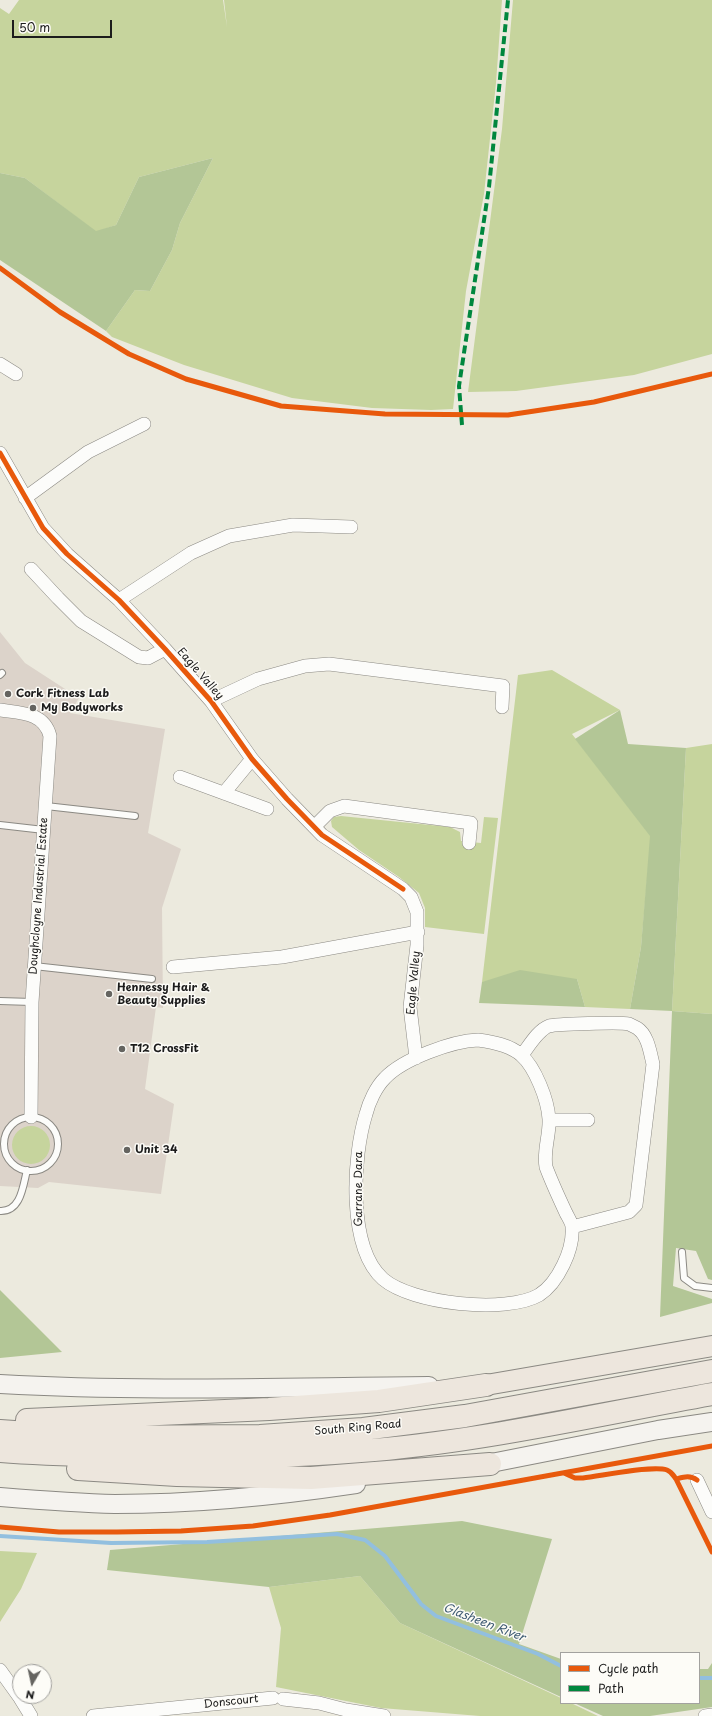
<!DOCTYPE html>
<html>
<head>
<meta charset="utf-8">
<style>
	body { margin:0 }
	#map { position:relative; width:712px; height:1716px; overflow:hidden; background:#eceade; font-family:"Playpen Sans",sans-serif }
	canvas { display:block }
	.legend { position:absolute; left:560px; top:1652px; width:140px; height:52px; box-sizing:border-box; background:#fdfcf7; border:1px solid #a3a29f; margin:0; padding:5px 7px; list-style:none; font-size:12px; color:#1c1c1c }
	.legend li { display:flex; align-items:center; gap:8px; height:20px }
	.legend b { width:20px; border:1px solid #a3a29f }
	.north { position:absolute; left:12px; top:1664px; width:40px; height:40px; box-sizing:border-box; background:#fdfcf7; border:1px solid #a3a29f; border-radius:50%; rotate:189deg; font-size:11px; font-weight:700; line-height:16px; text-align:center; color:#1c1c1c }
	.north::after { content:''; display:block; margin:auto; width:14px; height:18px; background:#656460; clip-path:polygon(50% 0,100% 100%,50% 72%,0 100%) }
	.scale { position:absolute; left:12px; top:20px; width:100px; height:18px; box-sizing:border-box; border:2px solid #1c1c1c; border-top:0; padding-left:5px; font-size:12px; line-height:14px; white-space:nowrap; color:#1c1c1c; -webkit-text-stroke:3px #fdfcf7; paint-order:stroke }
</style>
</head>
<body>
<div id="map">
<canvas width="712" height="1716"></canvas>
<ul class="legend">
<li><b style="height:5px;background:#e8590c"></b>Cycle path</li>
<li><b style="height:5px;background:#00873e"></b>Path</li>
</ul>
<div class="north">N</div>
<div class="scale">50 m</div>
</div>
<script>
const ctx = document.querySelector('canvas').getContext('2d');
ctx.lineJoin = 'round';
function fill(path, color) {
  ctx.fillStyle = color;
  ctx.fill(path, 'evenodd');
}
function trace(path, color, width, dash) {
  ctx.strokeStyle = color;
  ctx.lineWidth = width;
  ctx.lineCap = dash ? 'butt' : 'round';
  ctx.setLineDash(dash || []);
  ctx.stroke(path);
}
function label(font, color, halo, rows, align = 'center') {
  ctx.font = font + ' "Playpen Sans",sans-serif';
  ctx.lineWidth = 3;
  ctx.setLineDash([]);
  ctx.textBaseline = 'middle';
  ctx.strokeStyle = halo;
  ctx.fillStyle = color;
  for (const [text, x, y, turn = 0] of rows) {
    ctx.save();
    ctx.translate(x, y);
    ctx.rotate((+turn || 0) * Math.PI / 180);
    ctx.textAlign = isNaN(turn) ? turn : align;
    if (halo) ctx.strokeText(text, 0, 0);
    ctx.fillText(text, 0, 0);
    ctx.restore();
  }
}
const industrial = new Path2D(`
	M0 632 25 663 79 698 70 713 165 729 148 833 181 849 162 908 163 1008 156 1007 145 1089 174 1104 161 1194 49 1182 38 1188 0 1186Z`);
const green = new Path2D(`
	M19 0H223L227 27 224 0H502L496 83 484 194 466 291 453 409 431 410 372 408 292 398 184 365 112 337 106 331 135 290 150 291 172 250 180 223 213 158 139 177 116 225 96 232 25 178 0 173V8L9 14Z
	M513 0H712V354L634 375 516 391 468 392 502 129Z
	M552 670 620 710 572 734 651 836 641 947 630 1009 585 1007 577 979 482 982 518 675Z
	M712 744V1014L672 1011 686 748Z
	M341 816 450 827 460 832 461 841 481 843 484 817 498 818 484 934 425 927V908L419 893 399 877 359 850 332 827 331 821 334 817Z
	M12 1145a19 19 0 1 1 38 0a19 19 0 1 1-38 0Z
	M0 1551 37 1553 21 1589 0 1622Z
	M360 1576 400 1623 561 1698V1703H571L598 1716H480L381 1708 276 1687 281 1628 269 1587Z`);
const forest = new Path2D(`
	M213 158 180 223 172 250 150 291 135 290 106 331 0 260V173L25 178 96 231 116 225 139 177Z
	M620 710 628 744 686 748 672 1011 712 1014V1280L708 1279 696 1251 676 1248 673 1286 712 1299V1303L660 1317 672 1011 630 1009 641 947 650 836 575 739Z
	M520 970 577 979 585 1007 479 1003 482 982Z
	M0 1290 62 1352 0 1358Z
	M462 1521 552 1539 519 1644 561 1659V1697L400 1623 360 1576 269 1587 107 1570 110 1550Z
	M712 1663V1707L650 1716H603L574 1703H699V1669H708Z`);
const stream = new Path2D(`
	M0 1536 111 1543 207 1542 337 1534 365 1540 385 1556 421 1604 436 1616 538 1654 561 1666
	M699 1678H712`);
const lane = new Path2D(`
	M0 675 2 673
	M46 806 135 816
	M0 825 44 830
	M34 966 152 979
	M0 1001 32 1002
	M4 1144a27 27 0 1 1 54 0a27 27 0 1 1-54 0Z
	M0 1211C21 1212 23 1186 27 1170
	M682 1252 684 1278 695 1286 712 1288`);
const street = new Path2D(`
	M0 364 16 374
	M0 453 43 528 67 554 119 600 165 649 211 701 252 759 287 799 322 835 403 889 411 897 417 912V945L410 1007 416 1058
	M25 498 88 452 144 424
	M31 569 58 598 81 621 139 657 148 658 165 649
	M119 600 191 553 229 536 293 525 351 527
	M211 701 258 679 305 666 329 664 503 686 502 707
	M0 710C20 713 44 712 50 736L32 1002 31 1117
	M180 777 267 809
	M224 793 252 759
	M314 827 330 811 344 806 471 823 469 843
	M173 967 282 957 418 932
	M478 1040C493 1042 510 1045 521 1055 535 1067 548 1100 549 1119 550 1135 543 1151 546 1167 552 1183 559 1198 566 1213 568 1217 572 1223 572 1227 574 1249 558 1283 539 1295 506 1314 412 1304 383 1279 347 1247 353 1155 366 1114 369 1102 376 1087 385 1078 403 1059 452 1041 478 1040Z
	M522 1055C529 1046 538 1030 549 1026 556 1024 621 1022 629 1024 631 1025 635 1027 637 1028 648 1035 650 1052 653 1064L636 1205 629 1212 572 1227
	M549 1120H588
	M697 1480 712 1512
	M0 1670 20 1698 31 1716
	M283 1699 319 1703 346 1710 384 1716
	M93 1716 273 1698
	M705 1716 712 1715`);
const secondary = new Path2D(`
	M0 1384C143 1392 286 1387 429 1386
	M476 1466 658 1430 712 1422
	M0 1497C38 1500 77 1503 115 1504 196 1504 276 1496 356 1484`);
const primary = new Path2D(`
	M486 1385 712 1346`);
const highway = new Path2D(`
	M27 1420 269 1409 379 1401 486 1385
	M0 1431 85 1437 260 1436 363 1429 465 1416 712 1371
	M0 1451C46 1455 91 1455 137 1456 216 1458 295 1457 374 1450 487 1440 601 1414 712 1394
	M78 1469 177 1475 311 1478 490 1464`);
const quiet = new Path2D(`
	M462 425 459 386 489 187 508 0`);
const cycleway = new Path2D(`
	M0 268 60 312 129 354 186 379 281 406 385 414 508 415 594 402 712 374
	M0 453 43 528 67 554 119 600 165 649 211 701 252 759 287 799 322 835 403 889
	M564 1473 575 1478H583C601 1476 652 1465 667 1470 672 1472 673 1475 676 1479 684 1477 690 1475 697 1480
	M676 1479 712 1552
	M0 1527 59 1532H117L181 1531 253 1526 330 1515 712 1446`);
const markers = [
	[8,694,4,"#656460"],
	[33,708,4,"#656460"],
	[109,994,4,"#656460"],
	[122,1049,4,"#656460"],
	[127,1150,4,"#656460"]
];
const streetNames = [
	["Eagle Valley",200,674,49],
	["Doughcloyne Industrial Estate",39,896,-86],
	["Eagle Valley",414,983,-85],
	["Garrane Dara",359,1189,-90],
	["South Ring Road",358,1428,-5],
	["Donscourt",231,1702,-6]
];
const poiNames = [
	["Cork Fitness Lab",16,694],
	["My Bodyworks",41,708],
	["Hennessy Hair &",117,988],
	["Beauty Supplies",117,1001],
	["T12 CrossFit",130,1049],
	["Unit 34",135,1150]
];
const waterNames = [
	["Glasheen River",484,1623,21]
];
fill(industrial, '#dcd3ca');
fill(green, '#c6d49d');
fill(forest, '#b3c696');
trace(stream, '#92bfdf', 4);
trace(lane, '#8b8983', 8);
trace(street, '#8b8983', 14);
trace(secondary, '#8b8983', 20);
trace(primary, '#8b8983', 22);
trace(highway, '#8b8983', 24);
trace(lane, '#fcfcfa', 6);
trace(street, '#fcfcfa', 13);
trace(secondary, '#f5f3ef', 18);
trace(primary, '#ede6dd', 20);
trace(highway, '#ede6dd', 22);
trace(quiet, '#00873e', 4, [8, 4]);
trace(cycleway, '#e8590c', 5);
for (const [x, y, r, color] of markers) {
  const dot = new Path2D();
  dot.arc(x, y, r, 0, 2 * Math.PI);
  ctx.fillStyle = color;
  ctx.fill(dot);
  trace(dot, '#fdfcf7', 1.5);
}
label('11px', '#1c1c1c', '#fdfcf7', streetNames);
label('bold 11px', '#1c1c1c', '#fdfcf7', poiNames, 'left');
label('italic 12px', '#405d74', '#fdfcf7', waterNames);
</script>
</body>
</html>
